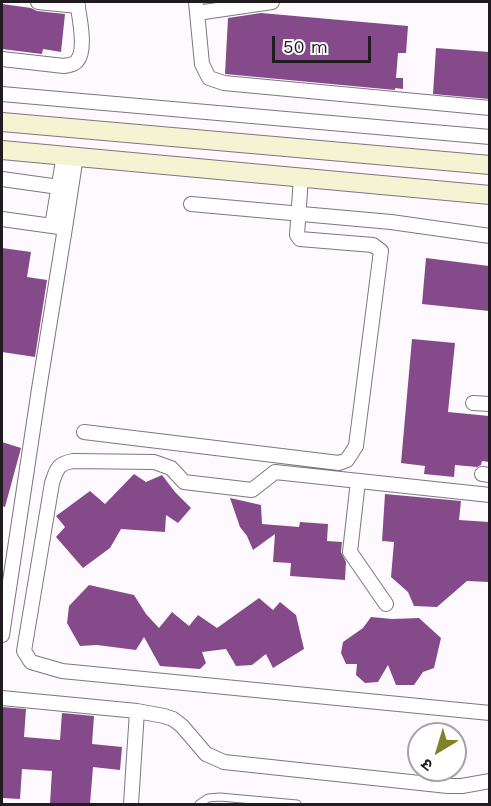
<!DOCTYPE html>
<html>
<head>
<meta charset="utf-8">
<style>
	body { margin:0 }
	#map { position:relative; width:491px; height:806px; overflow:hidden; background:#fef9fe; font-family:"Work Sans","Noto Sans Devanagari",sans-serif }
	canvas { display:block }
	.frame { position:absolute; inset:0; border:3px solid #1f1b1f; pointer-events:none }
	.north { position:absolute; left:407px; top:722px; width:60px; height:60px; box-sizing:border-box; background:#fff; border:2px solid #a5a4a5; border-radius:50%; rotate:218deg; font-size:16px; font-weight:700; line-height:24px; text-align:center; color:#1f1b1f }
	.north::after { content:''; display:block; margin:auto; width:21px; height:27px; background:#82812a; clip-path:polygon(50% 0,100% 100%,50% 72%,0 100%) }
	.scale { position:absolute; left:272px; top:36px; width:99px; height:27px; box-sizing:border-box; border:3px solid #1f1b1f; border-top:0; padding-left:8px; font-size:18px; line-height:21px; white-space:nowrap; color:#1f1b1f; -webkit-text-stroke:4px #fff; paint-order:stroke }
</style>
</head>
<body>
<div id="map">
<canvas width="491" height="806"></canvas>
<div class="frame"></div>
<div class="north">उ</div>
<div class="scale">50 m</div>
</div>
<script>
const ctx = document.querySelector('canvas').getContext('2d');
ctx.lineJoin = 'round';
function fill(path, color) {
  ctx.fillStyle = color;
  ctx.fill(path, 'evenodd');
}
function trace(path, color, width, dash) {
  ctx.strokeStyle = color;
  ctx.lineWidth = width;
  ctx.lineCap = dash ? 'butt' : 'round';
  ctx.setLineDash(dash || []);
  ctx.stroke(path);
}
const building = new Path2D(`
	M2 4 31 8 37 11 65 14 61 52 43 49 42 54 2 49Z
	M261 13 408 26 406 53H398L396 78H403V89L395 88V90L225 74 228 18Z
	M436 48 489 52V99L433 94Z
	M2 248 31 252 27 277 47 280 35 357 2 352V322L3 308H2Z
	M426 258 489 266V311L422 304Z
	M412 339 455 343 448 412 489 416V462L482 461 481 465 477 467 455 465 454 477 424 474 425 466 401 463Z
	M2 442 21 448 5 507 2 506Z
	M134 474 146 482 162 475 175 492 191 508 178 523 166 515 165 532 121 529 110 548 83 568 56 537 65 527 56 516 90 491 105 504Z
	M385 494 461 501 459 520 489 522V582L467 581 437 607 414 606 408 592 391 577 394 542 382 541Z
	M230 498 261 505 262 524 299 527 300 522 328 524 327 541 342 542 341 552 346 562 345 580 290 576 291 563 273 562 275 534 253 550 247 536 240 527Z
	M89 585 134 595 146 614 159 628 172 612 189 626 198 615 217 628 259 598 273 610 280 602 296 615 304 649 273 668 266 654 252 665 236 666 226 649 202 652 206 663 200 669 160 666 144 637 136 650 97 645 80 646 67 623 69 606Z
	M371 617 392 619 419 618 441 638 434 668 423 672 414 685H396L388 665 378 682 365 683 356 675 357 664H346L341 653 343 642 363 628Z
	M2 707 26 709 24 737 60 740 62 713 94 716 92 744 122 747 120 770 93 767 90 804 50 803 52 771 22 769 20 799 2 798Z`);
const lane = new Path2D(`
	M199 804 208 798 220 797 297 804`);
const street = new Path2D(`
	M38 2 78 6
	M196 2 202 64 209 78 224 83 490 108
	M197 13 272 2
	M2 59 64 66C69 65 74 65 77 61 87 50 79 15 77 2
	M2 94 490 137
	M64 155 52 226 65 228
	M2 179 66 188
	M191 204 391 222 490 236
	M2 219 52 226
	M473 403 490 404
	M84 432 339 463 347 460 356 446 381 251 373 245 300 239 297 235 301 177
	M482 474 490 475
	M358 481 350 552 386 604
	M490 495 275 472 252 490 184 482 171 468 154 462 73 461C57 464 57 469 52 483L24 651 31 662 62 671 490 713
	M2 635 39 389 65 228 76 156
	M2 698 137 711 164 716 173 719 182 726 206 754 224 762 448 786H462L490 781
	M131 804 137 711`);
const secondary = new Path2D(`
	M2 122 490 165
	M2 150 490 195`);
fill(building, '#854a8a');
trace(lane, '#7f7580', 9);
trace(street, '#7f7580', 16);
trace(secondary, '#7f7580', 20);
trace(lane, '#fff', 7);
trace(street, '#fff', 14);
trace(secondary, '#f4f4d2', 18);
</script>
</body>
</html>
